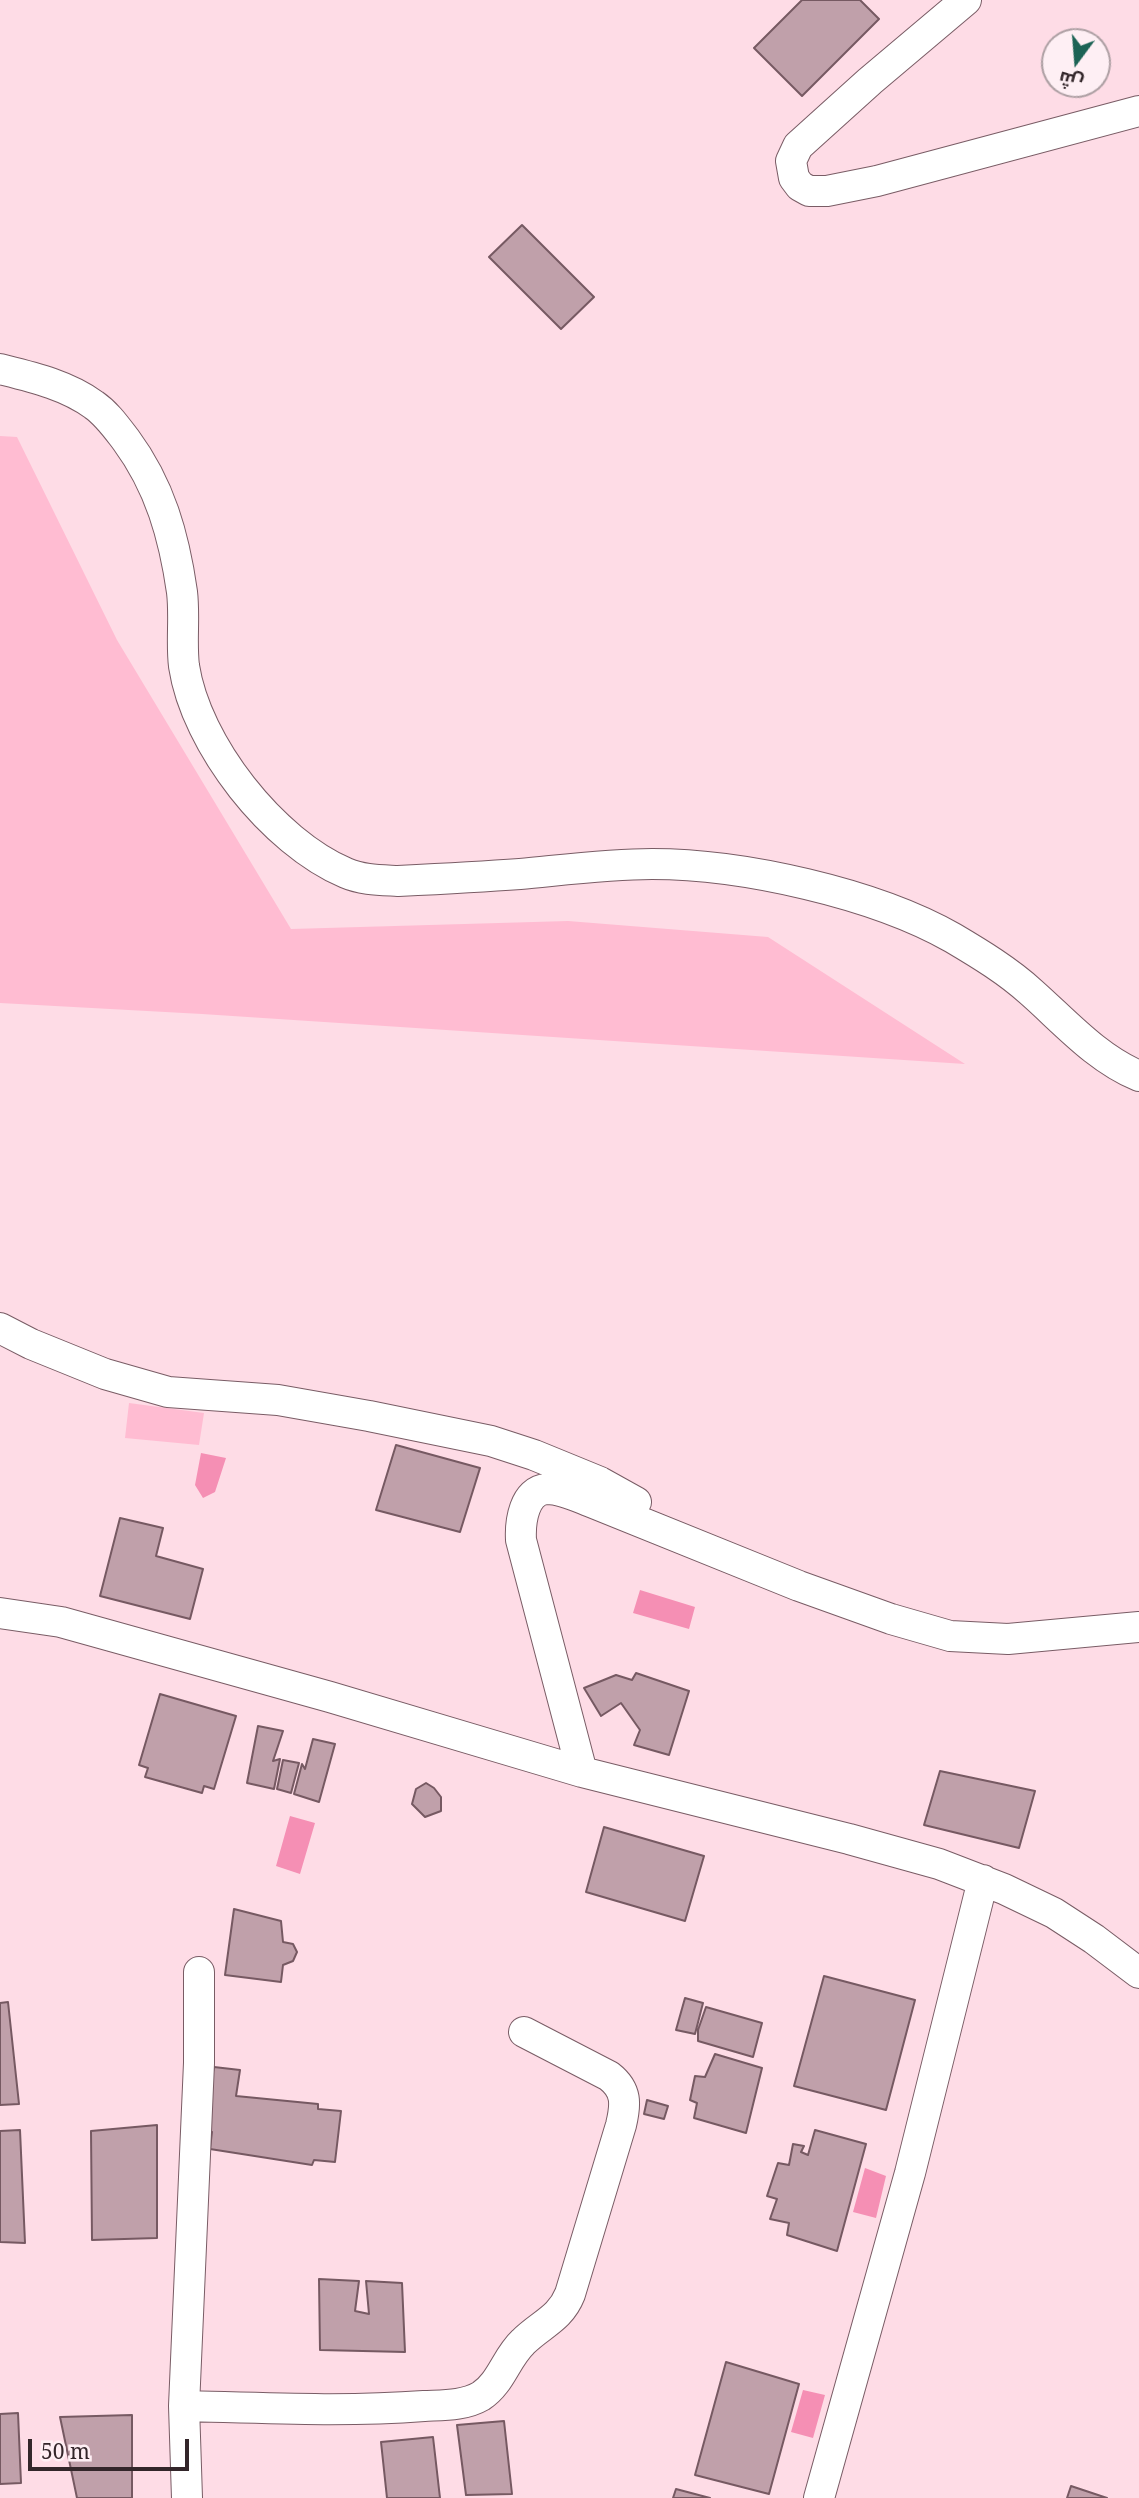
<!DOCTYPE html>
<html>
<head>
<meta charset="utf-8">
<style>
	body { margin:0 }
	#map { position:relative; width:1139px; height:2498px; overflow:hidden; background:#fedce6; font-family:"Noto Serif",Cairo,serif }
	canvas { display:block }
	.north { position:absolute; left:1041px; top:28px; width:70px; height:70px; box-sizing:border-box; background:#feeff4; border:2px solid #ad9fa3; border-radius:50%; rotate:196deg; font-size:19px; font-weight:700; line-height:28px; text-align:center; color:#33262a }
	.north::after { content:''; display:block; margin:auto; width:24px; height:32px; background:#1c6355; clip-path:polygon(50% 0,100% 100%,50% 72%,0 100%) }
	.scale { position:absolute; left:28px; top:2439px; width:161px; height:32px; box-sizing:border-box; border:4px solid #33262a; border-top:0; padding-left:9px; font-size:21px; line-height:24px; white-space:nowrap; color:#33262a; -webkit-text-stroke:5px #feeff4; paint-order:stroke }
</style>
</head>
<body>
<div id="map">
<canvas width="1139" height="2498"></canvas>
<div class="north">ش</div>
<div class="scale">50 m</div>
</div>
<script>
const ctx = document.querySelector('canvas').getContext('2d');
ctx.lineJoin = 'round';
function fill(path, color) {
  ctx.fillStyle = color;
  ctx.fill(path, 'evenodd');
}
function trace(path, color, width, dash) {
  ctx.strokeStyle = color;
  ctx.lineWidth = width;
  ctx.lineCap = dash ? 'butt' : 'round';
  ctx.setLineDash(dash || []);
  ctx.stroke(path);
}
const green = new Path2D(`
	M0 436 17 437 117 640 291 929 568 921 768 937 965 1064 202 1014 0 1003Z
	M129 1403 204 1413 199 1445 125 1438Z`);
const water = new Path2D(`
	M201 1453 226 1458 215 1492 203 1498 195 1485Z
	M640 1590 695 1607 689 1629 633 1613Z
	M290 1816 315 1823 300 1874 276 1866Z
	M865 2168 886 2176 876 2218 853 2212Z
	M803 2390 825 2395 813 2438 791 2432Z`);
const building = new Path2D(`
	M802 0H860L879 19 802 96 754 48Z
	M522 225 594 297 561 329 489 257Z
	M396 1445 480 1468 460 1532 376 1510Z
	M120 1518 163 1528 156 1556 203 1569 190 1619 100 1596Z
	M636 1673 689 1691 669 1755 634 1745 640 1730 621 1703 601 1716 584 1688 616 1675 632 1680Z
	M160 1694 236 1716 214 1789 204 1786 202 1793 145 1777 148 1768 139 1765Z
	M258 1726 283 1731 273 1761 280 1759 274 1789 247 1783Z
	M313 1739 335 1744 319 1802 294 1794 302 1764 305 1769Z
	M283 1760 299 1763 291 1793 277 1789Z
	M940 1771 1035 1791 1019 1848 924 1825Z
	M426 1783 434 1788 441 1797V1811L425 1817 412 1804 416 1789Z
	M604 1827 704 1856 685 1921 586 1892Z
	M234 1909 281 1921 283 1942 293 1944 297 1952 293 1961 283 1965 281 1982 225 1975Z
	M824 1976 915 2000 886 2110 794 2086Z
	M685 1998 703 2003 695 2034 676 2030Z
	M8 2002 19 2104 0 2105V2003Z
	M706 2007 762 2023 753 2057 698 2041V2030Z
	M715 2054 762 2068 746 2133 694 2118 697 2103 690 2100 695 2076 705 2077Z
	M214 2067 240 2070 236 2096 318 2104V2109L341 2111 335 2162 314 2160 312 2165 210 2149 212 2132 201 2129Z
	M647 2100 668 2106 664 2119 644 2114Z
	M157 2125V2238L92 2240 91 2131Z
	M20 2130 25 2243 0 2242V2131Z
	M815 2130 866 2144 837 2251 787 2235 789 2223 770 2219 777 2199 767 2196 778 2163 789 2165 793 2144 804 2146 801 2152 808 2155Z
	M319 2279 359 2281 355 2311 369 2314 366 2281 402 2283 405 2352 320 2350Z
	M726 2362 799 2384 769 2494 695 2475Z
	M18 2413 21 2483 0 2484V2414Z
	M132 2415V2498H77L60 2417Z
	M504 2421 512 2494 466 2495 457 2425Z
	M433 2437 440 2498H387L381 2442Z
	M1071 2486 1107 2498H1067Z
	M676 2489 710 2498H673Z`);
const minor = new Path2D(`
	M966 0 870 81 798 146 791 161 794 178 800 186 809 191H827L877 181 1139 111
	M0 369C32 377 67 385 94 405 107 414 116 427 126 440 160 486 174 536 182 592 185 617 181 642 184 666 196 745 273 842 346 873 362 880 381 880 398 881 439 879 479 877 520 874 563 870 608 864 652 864 742 864 874 893 953 938 980 954 1008 971 1031 992 1065 1022 1096 1058 1139 1076
	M0 1328 31 1344 105 1374 168 1392 278 1400 369 1416 491 1441 534 1455 600 1482 636 1502
	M0 1613 61 1622 330 1697 582 1772 849 1839 939 1864 1004 1889 1054 1913 1094 1939 1139 1973
	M582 1772 521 1540C520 1522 524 1490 547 1489 562 1489 578 1497 591 1502L799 1586 891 1619 950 1636 1008 1639 1139 1627
	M184 2406C264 2408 344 2412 424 2406 442 2405 464 2406 481 2396 501 2383 506 2358 523 2342 541 2324 560 2319 570 2294L621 2125C626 2104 627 2090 609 2076L524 2032
	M187 2498 184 2406 199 2063V1972
	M819 2498 910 2173 983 1880`);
fill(green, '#ffbcd2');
fill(water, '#f58fb4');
fill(building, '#c0a0aa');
trace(building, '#765962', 2);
trace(minor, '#795c65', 32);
trace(minor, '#fff', 30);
</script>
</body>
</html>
